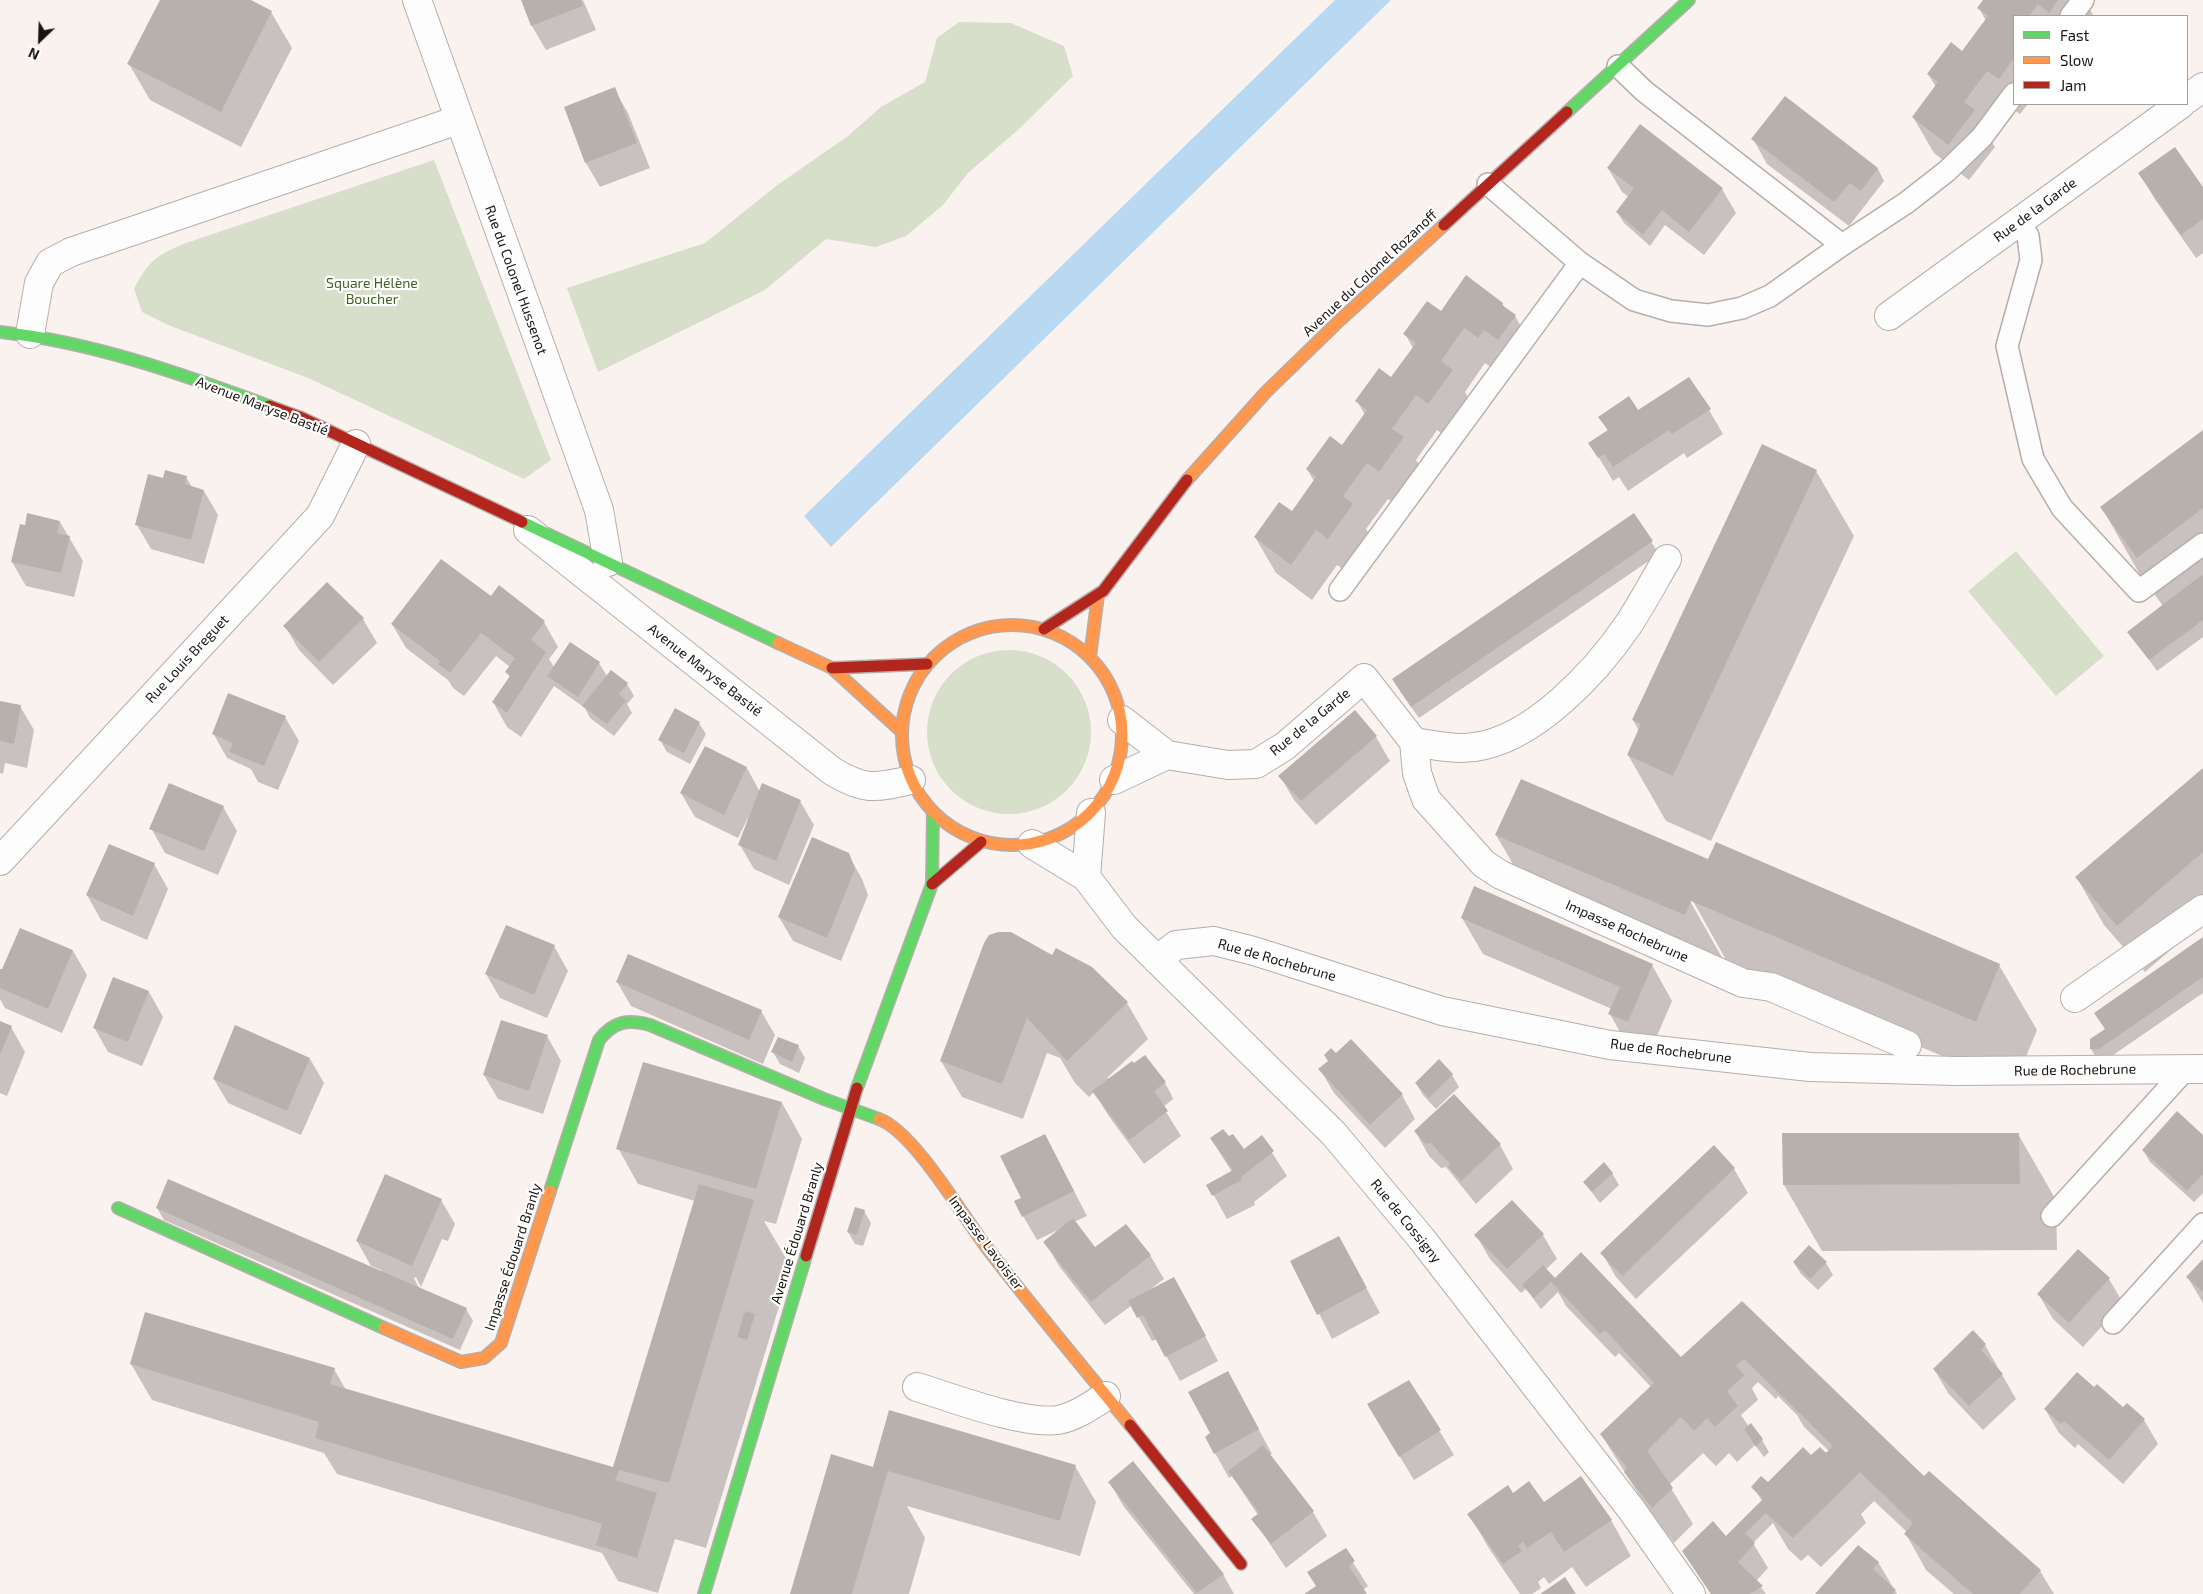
<!DOCTYPE html>
<html>
<head>
<meta charset="utf-8">
<style>
	body { margin:0 }
	#map { position:relative; width:2203px; height:1594px; overflow:hidden; background:#faf2ef; font-family:"Exo 2",sans-serif }
	canvas { display:block }
	.legend { position:absolute; left:2013px; top:15px; width:175px; height:90px; box-sizing:border-box; background:#fff; border:1px solid #a3a1a0; margin:0; padding:6px 9px; list-style:none; font-size:15px; color:#191411 }
	.legend li { display:flex; align-items:center; gap:10px; height:25px }
	.legend b { width:25px; border:1px solid #a3a1a0 }
	.north { position:absolute; left:15px; top:15px; width:50px; height:50px; -webkit-text-stroke:4px #fff; paint-order:stroke; rotate:204deg; font-size:14px; font-weight:700; line-height:20px; text-align:center; color:#191411 }
	.north::after { content:''; display:block; margin:auto; width:18px; height:22px; background:#191411; clip-path:polygon(50% 0,100% 100%,50% 72%,0 100%) }
</style>
</head>
<body>
<div id="map">
<canvas width="2203" height="1594"></canvas>
<ul class="legend">
<li><b style="height:6px;background:#63d668"></b>Fast</li>
<li><b style="height:6px;background:#ff974d"></b>Slow</li>
<li><b style="height:6px;background:#b3261e"></b>Jam</li>
</ul>
<div class="north">N</div>
</div>
<script>
const ctx = document.querySelector('canvas').getContext('2d');
ctx.lineJoin = 'round';
function fill(path, color) {
  ctx.fillStyle = color;
  ctx.fill(path, 'evenodd');
}
function trace(path, color, width, dash) {
  ctx.strokeStyle = color;
  ctx.lineWidth = width;
  ctx.lineCap = dash ? 'butt' : 'round';
  ctx.setLineDash(dash || []);
  ctx.stroke(path);
}
function label(font, color, halo, rows, align = 'center') {
  ctx.font = font + ' "Exo 2",sans-serif';
  ctx.lineWidth = 4.5;
  ctx.setLineDash([]);
  ctx.textBaseline = 'middle';
  ctx.strokeStyle = halo;
  ctx.fillStyle = color;
  for (const [text, x, y, turn = 0] of rows) {
    ctx.save();
    ctx.translate(x, y);
    ctx.rotate((+turn || 0) * Math.PI / 180);
    ctx.textAlign = isNaN(turn) ? turn : align;
    if (halo) ctx.strokeText(text, 0, 0);
    ctx.fillText(text, 0, 0);
    ctx.restore();
  }
}
const green = new Path2D(`
	M959 22 1011 23 1064 46 1073 76 1019 129 968 173 943 205 906 236 876 247 826 239 765 290 598 372 567 288 705 243 776 186 848 136 881 107 925 82 937 38Z
	M434 160 551 460 524 479 308 378 168 325 142 312 134 289C149 261 154 257 183 244Z
	M2016 551 2104 656 2056 696 1968 591Z
	M927 732a82 82 0 1 1 164 0a82 82 0 1 1-164 0Z`);
const water = new Path2D(`
	M1335 0H1391L831 547 804 516Z`);
const shadow = new Path2D(`
	M161 0H248L271 12 292 48 241 147 150 100 129 64Z
	M522 0H583L596 30 546 50 532 26Z
	M1985 0H2089L2086 4 2094 16H2014V104H2028L2020 114 2009 106 1987 134 1995 147 1969 180 1934 153 1913 117 1936 87 1928 74 1962 53 1986 21 1979 8Z
	M614 89 628 113 650 168 600 187 586 163 565 108Z
	M1753 139 1868 161 1878 169 1884 181 1849 226 1767 164Z
	M1608 168 1722 189 1736 213 1704 255 1665 225 1650 246 1624 223 1617 212 1629 197 1622 192Z
	M2140 173 2203 189V253L2196 258 2154 198Z
	M1502 303 1506 310 1515 316 1522 328 1499 373 1485 363 1465 392 1473 407 1449 439 1437 430 1416 460 1424 474 1400 507 1388 499 1366 529 1373 541 1350 574 1337 565 1312 600 1276 573 1255 537 1292 513 1314 481 1307 469 1342 447 1365 415 1357 401 1391 378 1413 348 1405 334 1441 312Z
	M1709 410 1723 434 1687 458 1684 453 1628 491 1619 477 1613 481 1590 443 1608 431 1600 417 1637 412Z
	M2203 431V637L2157 671 2129 632 2163 606 2139 573 2102 508Z
	M1816 471 1854 536 1711 841 1666 821 1628 755 1639 731 1633 720Z
	M186 477 192 487 204 491 218 515 204 564 151 549 137 525 164 480Z
	M1634 515 1659 554 1419 718 1400 691Z
	M60 522 83 561 74 597 26 586 12 562Z
	M491 598 544 622 558 647 549 659 554 667 599 663 607 676 627 684 634 696 627 704 632 713 614 736 590 718 585 708 554 686 521 737 507 727 493 702 510 678 507 672 510 667 496 656 464 696 453 688 448 680 406 648 392 624Z
	M363 619 377 643 333 685 299 650 285 626Z
	M0 702 20 706 34 730 27 768 5 763 3 774 0 773Z
	M1355 712 1376 737 1390 761 1316 825 1294 800 1280 776Z
	M285 717 299 741 278 790 258 782 251 769 227 758 213 733Z
	M699 723 706 734 690 764 667 752 660 740Z
	M705 748 747 768 760 792 800 801 814 825 789 885 754 869 740 845 750 819 748 818 738 838 695 817 681 793Z
	M2203 769V922L2145 972 2104 925 2077 878Z
	M223 807 237 831 218 875 165 853 151 828Z
	M1496 835 1709 861 1999 965 2037 1030 2014 1086 1730 967 1693 901H1690L1728 968 1534 900Z
	M848 854 862 879 868 895 841 961 793 941 779 917Z
	M154 864 168 889 147 940 101 920 87 895Z
	M1462 918 1652 965 1672 1001 1648 1057 1630 1050 1610 1014 1612 1009 1483 954Z
	M2203 938V993L2106 1060 2098 1061 2091 1049 2106 1030Z
	M554 946 568 971 547 1018 500 998 486 974Z
	M73 951 87 975 62 1033 5 1008 0 999V970Z
	M1056 958 1091 968 1127 1003 1148 1039 1107 1078 1165 1083 1171 1094 1173 1099 1163 1107 1181 1136 1144 1164 1108 1115 1094 1092 1089 1097 1075 1083 1060 1058 1047 1053 1023 1119 962 1097 941 1061Z
	M114 978 149 992 163 1017 142 1066 108 1052 94 1027Z
	M617 982 761 1011 775 1035 763 1064 631 1006Z
	M0 1023 11 1027 25 1052 7 1096 0 1093Z
	M547 1036 561 1061 543 1114 498 1099 484 1075Z
	M798 1046 805 1058 799 1073 780 1064 773 1052Z
	M310 1059 324 1083 301 1135 228 1103 214 1079Z
	M1439 1061 1452 1075 1459 1087 1436 1109 1423 1095 1416 1083Z
	M1320 1069 1402 1095 1415 1119 1385 1148 1334 1093Z
	M782 1103 802 1139 776 1224 764 1221 791 1267 706 1548 675 1539 658 1593 618 1581 602 1553 337 1474 324 1453 152 1400 131 1364 334 1369 346 1390 614 1469 695 1201 638 1184 618 1148Z
	M1415 1131 1500 1145 1513 1169 1476 1204 1446 1167 1441 1168 1429 1156Z
	M2018 1134 2056 1200 2057 1250 1822 1251 1784 1185Z
	M1045 1135 1087 1216 1074 1222 1095 1249 1150 1255 1164 1279 1151 1289 1188 1303 1218 1361 1180 1381 1157 1339 1152 1341 1132 1305 1105 1325 1059 1266 1045 1242 1058 1230 1037 1240 1023 1216V1199Z
	M2203 1136V1193L2194 1202 2150 1162 2143 1150Z
	M1262 1137 1287 1176 1254 1202 1255 1205 1227 1219 1208 1185 1232 1172 1211 1139 1244 1150Z
	M1714 1147 1734 1169 1748 1193 1636 1299 1616 1277 1602 1253Z
	M1612 1173 1619 1185 1600 1203 1584 1182Z
	M441 1200 455 1224 448 1241 442 1239 421 1287 416 1277 414 1278 420 1290 466 1309 473 1321 460 1350 164 1220 157 1208 380 1272 381 1270 371 1266 357 1241Z
	M864 1211 871 1223 863 1246 855 1244 848 1232Z
	M1476 1235H1543L1557 1259 1545 1270 1555 1280 1680 1358 1742 1302 1924 1478 1929 1472 2040 1571 2054 1594H1954L1926 1570 1906 1534 1907 1532 1874 1501 1861 1514 1866 1523 1821 1567 1808 1555 1801 1561 1788 1549 1773 1523 1753 1543 1768 1568 1756 1581 1766 1594H1711L1683 1551 1726 1538 1762 1501 1753 1487 1768 1483 1811 1457 1829 1451 1804 1427 1797 1415 1778 1396 1776 1399 1758 1382 1752 1388 1758 1400 1741 1415 1749 1427 1762 1440 1769 1452 1764 1457 1755 1445 1737 1462 1729 1453 1716 1466 1703 1453 1669 1485 1693 1524 1674 1543 1647 1508 1601 1434 1651 1387 1619 1353 1615 1357 1566 1306 1558 1292 1541 1309 1526 1289 1521 1293 1490 1259Z
	M1809 1247 1826 1263 1833 1275 1818 1290 1801 1274 1794 1263Z
	M1292 1261 1352 1262 1380 1313 1332 1339Z
	M2203 1261V1303L2188 1278Z
	M2109 1279 2123 1303 2083 1347 2053 1319 2039 1295Z
	M1973 1332 1985 1345 2016 1399 1983 1430 1948 1393 1934 1369Z
	M1409 1381 1454 1455 1414 1480 1383 1429Z
	M2094 1389 2123 1409 2127 1404 2144 1420 2158 1444 2123 1484 2078 1444 2075 1448 2059 1433 2045 1409Z
	M1241 1397 1272 1454 1269 1455 1313 1512 1327 1536 1286 1568 1253 1519 1258 1515 1232 1476 1229 1478 1215 1453Z
	M1075 1466 1096 1502 1080 1556 907 1506 925 1538 909 1594H791L876 1469Z
	M1110 1483 1223 1574 1234 1594H1194L1124 1507Z
	M1513 1494 1611 1520 1631 1556 1586 1587 1572 1567 1549 1584 1544 1577 1538 1582 1541 1588 1532 1594H1520L1490 1550 1469 1514Z
	M1345 1550 1368 1586 1363 1590 1366 1594H1308L1317 1587Z
	M1878 1562 1897 1594H1816Z`);
const building = new Path2D(`
	M160 0H251L272 11 221 112 127 64Z
	M521 0H581L583 6 531 26Z
	M1983 0H2058L2049 13 2038 4 2029 16H2014V58L1999 79 1987 71 1964 102 1975 110 1948 145 1912 117 1938 82 1927 74 1951 42 1962 51 1988 16 1977 8Z
	M615 87 637 143 585 163 564 107Z
	M1785 96 1878 168 1861 191 1850 183 1834 202 1751 139Z
	M1640 124 1723 188 1689 232 1662 210 1643 235 1616 212 1634 188 1607 168Z
	M2175 147 2203 187V219L2181 235 2138 173Z
	M1466 275 1503 303 1502 305 1516 315 1498 340 1484 330 1478 338 1464 328 1441 361 1453 370 1428 404 1416 395 1392 429 1404 437 1379 472 1367 463 1343 496 1353 504 1328 539 1316 530 1291 565 1254 537 1279 502 1292 511 1316 477 1306 469 1330 436 1342 445 1367 410 1355 401 1379 368 1391 377 1416 343 1403 334 1427 301 1441 311Z
	M1689 377 1711 409 1672 434 1669 430 1613 467 1604 454 1598 458 1588 443 1608 430 1598 417 1629 396 1638 410Z
	M2203 430V508L2137 558 2100 507Z
	M1762 444 1817 470 1673 776 1627 755 1641 724 1632 720Z
	M165 470 187 476 185 484 204 490 191 540 135 525 148 474 163 478Z
	M27 513 60 521 57 533 70 536 61 573 11 562 20 524 25 525Z
	M1634 513 1653 541 1411 707 1392 679Z
	M441 559 491 596 499 585 545 621 531 640 546 652 507 713 492 702 510 676 505 672 515 658 481 633 450 673 438 664 440 661 391 624Z
	M2203 574V620L2149 660 2127 632Z
	M327 582 364 618 319 662 283 626Z
	M570 642 600 662 578 697 547 676Z
	M611 670 628 683 619 694 626 701 607 724 582 706Z
	M228 693 286 716 264 766 229 752 233 743 212 734Z
	M0 701 21 705 14 744 0 741Z
	M675 708 700 722 684 753 658 740Z
	M1355 710 1377 736 1301 801 1278 776Z
	M705 746 747 767 724 815 680 793Z
	M2203 768V852L2117 926 2075 877Z
	M1521 779 1708 859 1716 842 2000 964 1976 1022 1691 901 1685 915 1495 835Z
	M169 783 224 806 204 851 149 829Z
	M762 783 801 800 776 861 738 845Z
	M812 837 849 853 855 869 827 938 778 917Z
	M109 844 155 863 133 916 86 895Z
	M1474 886 1653 964 1628 1022 1608 1014 1620 987 1461 918Z
	M506 925 555 945 534 995 485 974Z
	M20 928 73 950 48 1009 0 988V969H2Z
	M998 932H1011L1052 955 1056 948 1092 967 1128 1002 1067 1061 1027 1018 1002 1084 940 1061 984 943 989 935Z
	M2203 937V977L2099 1049H2090V1039L2105 1029 2094 1013Z
	M628 954 762 1010 749 1040 616 982Z
	M113 977 149 991 128 1042 93 1028Z
	M501 1020 548 1035 529 1091 483 1075Z
	M0 1021 12 1026 0 1055Z
	M235 1025 310 1058 287 1111 213 1079Z
	M778 1037 799 1045 792 1062 771 1052Z
	M1351 1039 1403 1094 1370 1125 1318 1069 1328 1061 1324 1055 1331 1048 1336 1053Z
	M1145 1055 1166 1082 1154 1091 1168 1111 1129 1140 1092 1091 1132 1061 1134 1063Z
	M1439 1059 1453 1074 1429 1098 1415 1083Z
	M643 1062 782 1102 756 1189 616 1149Z
	M1454 1094 1501 1144 1461 1181 1448 1167 1450 1164 1431 1143 1426 1144 1414 1131Z
	M2177 1111 2203 1135V1174L2187 1191 2142 1150Z
	M1223 1129 1229 1136 1233 1134 1244 1149 1262 1135 1274 1151 1241 1177 1242 1180 1212 1196 1206 1185 1233 1170 1210 1138Z
	M1782 1133H2019L2020 1184 1783 1185Z
	M1045 1134 1074 1191 1022 1217 1014 1201 1021 1198 1000 1156Z
	M1714 1145 1735 1168 1622 1276 1600 1253Z
	M1604 1162 1613 1173 1592 1192 1583 1182Z
	M385 1174 442 1199 412 1266 356 1241Z
	M168 1179 467 1308 453 1339 156 1208Z
	M699 1184 754 1200 669 1483 619 1470 615 1480 657 1493 637 1558 596 1545 602 1524 315 1438 319 1422 130 1364 145 1312 335 1368 330 1384 613 1467Z
	M1512 1200 1544 1234 1507 1269 1474 1235Z
	M855 1207 865 1210 857 1235 847 1232Z
	M1073 1218 1095 1247 1126 1224 1151 1255 1091 1302 1043 1242Z
	M1339 1236 1367 1288 1317 1315 1290 1261Z
	M1809 1245 1827 1262 1810 1279 1793 1262Z
	M2078 1249 2110 1278 2069 1323 2037 1294Z
	M1581 1252 1681 1357 1742 1301 1924 1476 1929 1471 2041 1570 2020 1594H1973L1904 1534 1913 1523 1860 1472 1793 1538 1766 1513 1745 1533 1755 1543 1738 1562 1763 1586 1750 1594H1711L1682 1551 1713 1521 1726 1536 1763 1499 1751 1487 1761 1476 1768 1482 1803 1447 1811 1455 1820 1447 1826 1453 1833 1446 1744 1359 1736 1366 1745 1375 1727 1391 1738 1406 1715 1427 1707 1418 1694 1431 1681 1417 1647 1451 1673 1488 1652 1508 1624 1472 1627 1468 1600 1434 1654 1383 1605 1330 1600 1334 1551 1282 1534 1298 1522 1285 1543 1265 1555 1278Z
	M2203 1259V1292L2186 1277Z
	M1174 1277 1206 1336 1165 1357 1143 1315 1137 1318 1128 1301Z
	M745 1311 755 1314 747 1340 737 1337Z
	M1973 1330 1986 1344 1981 1350 2003 1374 1969 1406 1933 1369Z
	M1228 1371 1259 1429 1214 1454 1205 1437 1210 1433 1188 1392Z
	M2077 1372 2094 1387 2097 1384 2123 1407 2127 1403 2145 1419 2109 1460 2064 1421 2061 1424 2044 1409Z
	M1409 1380 1441 1430 1399 1457 1367 1404Z
	M889 1410 1076 1465 1060 1521 888 1471 852 1594H790L831 1454 873 1467Z
	M1751 1423 1763 1439 1756 1447 1744 1429Z
	M1263 1445 1314 1511 1271 1544 1251 1519 1259 1513 1228 1471Z
	M1133 1461 1224 1574 1197 1593 1108 1482Z
	M1581 1476 1612 1520 1564 1552 1551 1532 1527 1548 1523 1542 1518 1546 1522 1551 1503 1564 1467 1514 1508 1485 1513 1493 1529 1481 1544 1502Z
	M1858 1545 1879 1562 1873 1569 1896 1590 1893 1594H1815Z
	M1346 1548 1355 1561 1349 1566 1367 1594H1304L1316 1586 1307 1572Z
	M1565 1577 1576 1594H1540Z`);
const lane = new Path2D(`
	M2071 16 2083 0
	M1618 66 1644 91 1842 245
	M1488 184 1580 263 1634 300 1671 311 1708 315 1742 308 1770 296 1842 245 1906 203 1947 171 1982 137 2014 94
	M2019 222 2028 236 2031 260 2007 346 2033 459 2062 508 2139 591 2203 544
	M1340 590 1580 263
	M2052 1216 2186 1069
	M2113 1323 2203 1224`);
const street = new Path2D(`
	M417 0 599 510 608 562
	M2187 99 2203 87
	M1889 316 2181 104
	M30 334 39 283 50 263 71 252 458 120
	M528 530 832 771C865 791 875 788 911 780
	M1122 720 1167 755 1228 765 1256 764 1285 746 1364 678 1414 742C1433 745 1455 750 1474 747 1533 740 1596 672 1628 625 1642 604 1654 581 1667 559
	M1414 742 1417 773 1426 799 1484 864 1501 875 1743 983 1771 987 1907 1045
	M1114 780 1167 755
	M1032 844 1086 877 1124 927 1334 1134 1421 1238 1631 1509 1691 1594
	M0 861 320 516 356 444
	M1086 877 1091 813
	M1157 960 1176 945 1214 941 1254 951 1442 1011 1610 1045 1810 1067 1956 1071 2203 1069
	M2075 998 2203 909
	M917 1387C953 1398 1023 1425 1058 1420 1075 1417 1092 1405 1106 1396`);
const fast = new Path2D(`
	M1567 112 1689 0
	M0 332C92 342 182 374 269 406
	M522 522 778 643
	M857 1088 932 884 933 813
	M550 1191 599 1040C614 1021 628 1019 650 1025L824 1099 879 1119
	M118 1208 384 1328
	M704 1594 806 1256`);
const slow = new Path2D(`
	M1187 480 1266 392 1340 320 1444 225
	M902 735a110 110 0 1 1 220 0a110 110 0 1 1-220 0Z
	M778 643 832 668 901 731
	M1090 657 1098 595
	M879 1119C914 1132 963 1216 987 1248 1033 1308 1082 1366 1130 1425
	M384 1328 461 1362 484 1358 501 1343 550 1191`);
const jam = new Path2D(`
	M1444 225 1567 112
	M269 406 302 418 522 522
	M1044 629 1103 591 1187 480
	M832 668 927 664
	M932 884 981 842
	M806 1256 857 1088
	M1130 1425 1241 1564`);
const streetNames = [
	["Rue de la Garde",2035,210,-36],
	["Avenue du Colonel Rozanoff",1370,273,-43],
	["Rue du Colonel Hussenot",516,280,70],
	["Avenue Maryse Bastié",262,406,21],
	["Rue Louis Breguet",187,659,-47],
	["Avenue Maryse Bastié",705,670,38],
	["Rue de la Garde",1310,722,-39],
	["Impasse Rochebrune",1627,931,24],
	["Rue de Rochebrune",1277,960,16],
	["Rue de Rochebrune",1671,1051,7],
	["Rue de Rochebrune",2075,1070,-1],
	["Rue de Cossigny",1406,1221,51],
	["Avenue Édouard Branly",797,1233,-73],
	["Impasse Lavoisier",986,1243,53],
	["Impasse Édouard Branly",513,1257,-72]
];
const parkNames = [
	["Square Hélène",372,283],
	["Boucher",372,299]
];
fill(green, '#d7dfca');
fill(water, '#b9d8f2');
fill(shadow, '#0003');
fill(building, '#b7b1ae');
trace(lane, '#b5aeab', 24);
trace(street, '#b5aeab', 30);
trace(fast, '#b5aeab', 14);
trace(slow, '#b5aeab', 14);
trace(jam, '#b5aeab', 14);
trace(lane, '#fefdfd', 21);
trace(street, '#fefdfd', 28);
trace(fast, '#63d668', 11);
trace(slow, '#ff974d', 11);
trace(jam, '#b3261e', 11);
label('14px', '#191411', '#fff', streetNames);
label('14px', '#3f6320', '#fff', parkNames);
</script>
</body>
</html>
